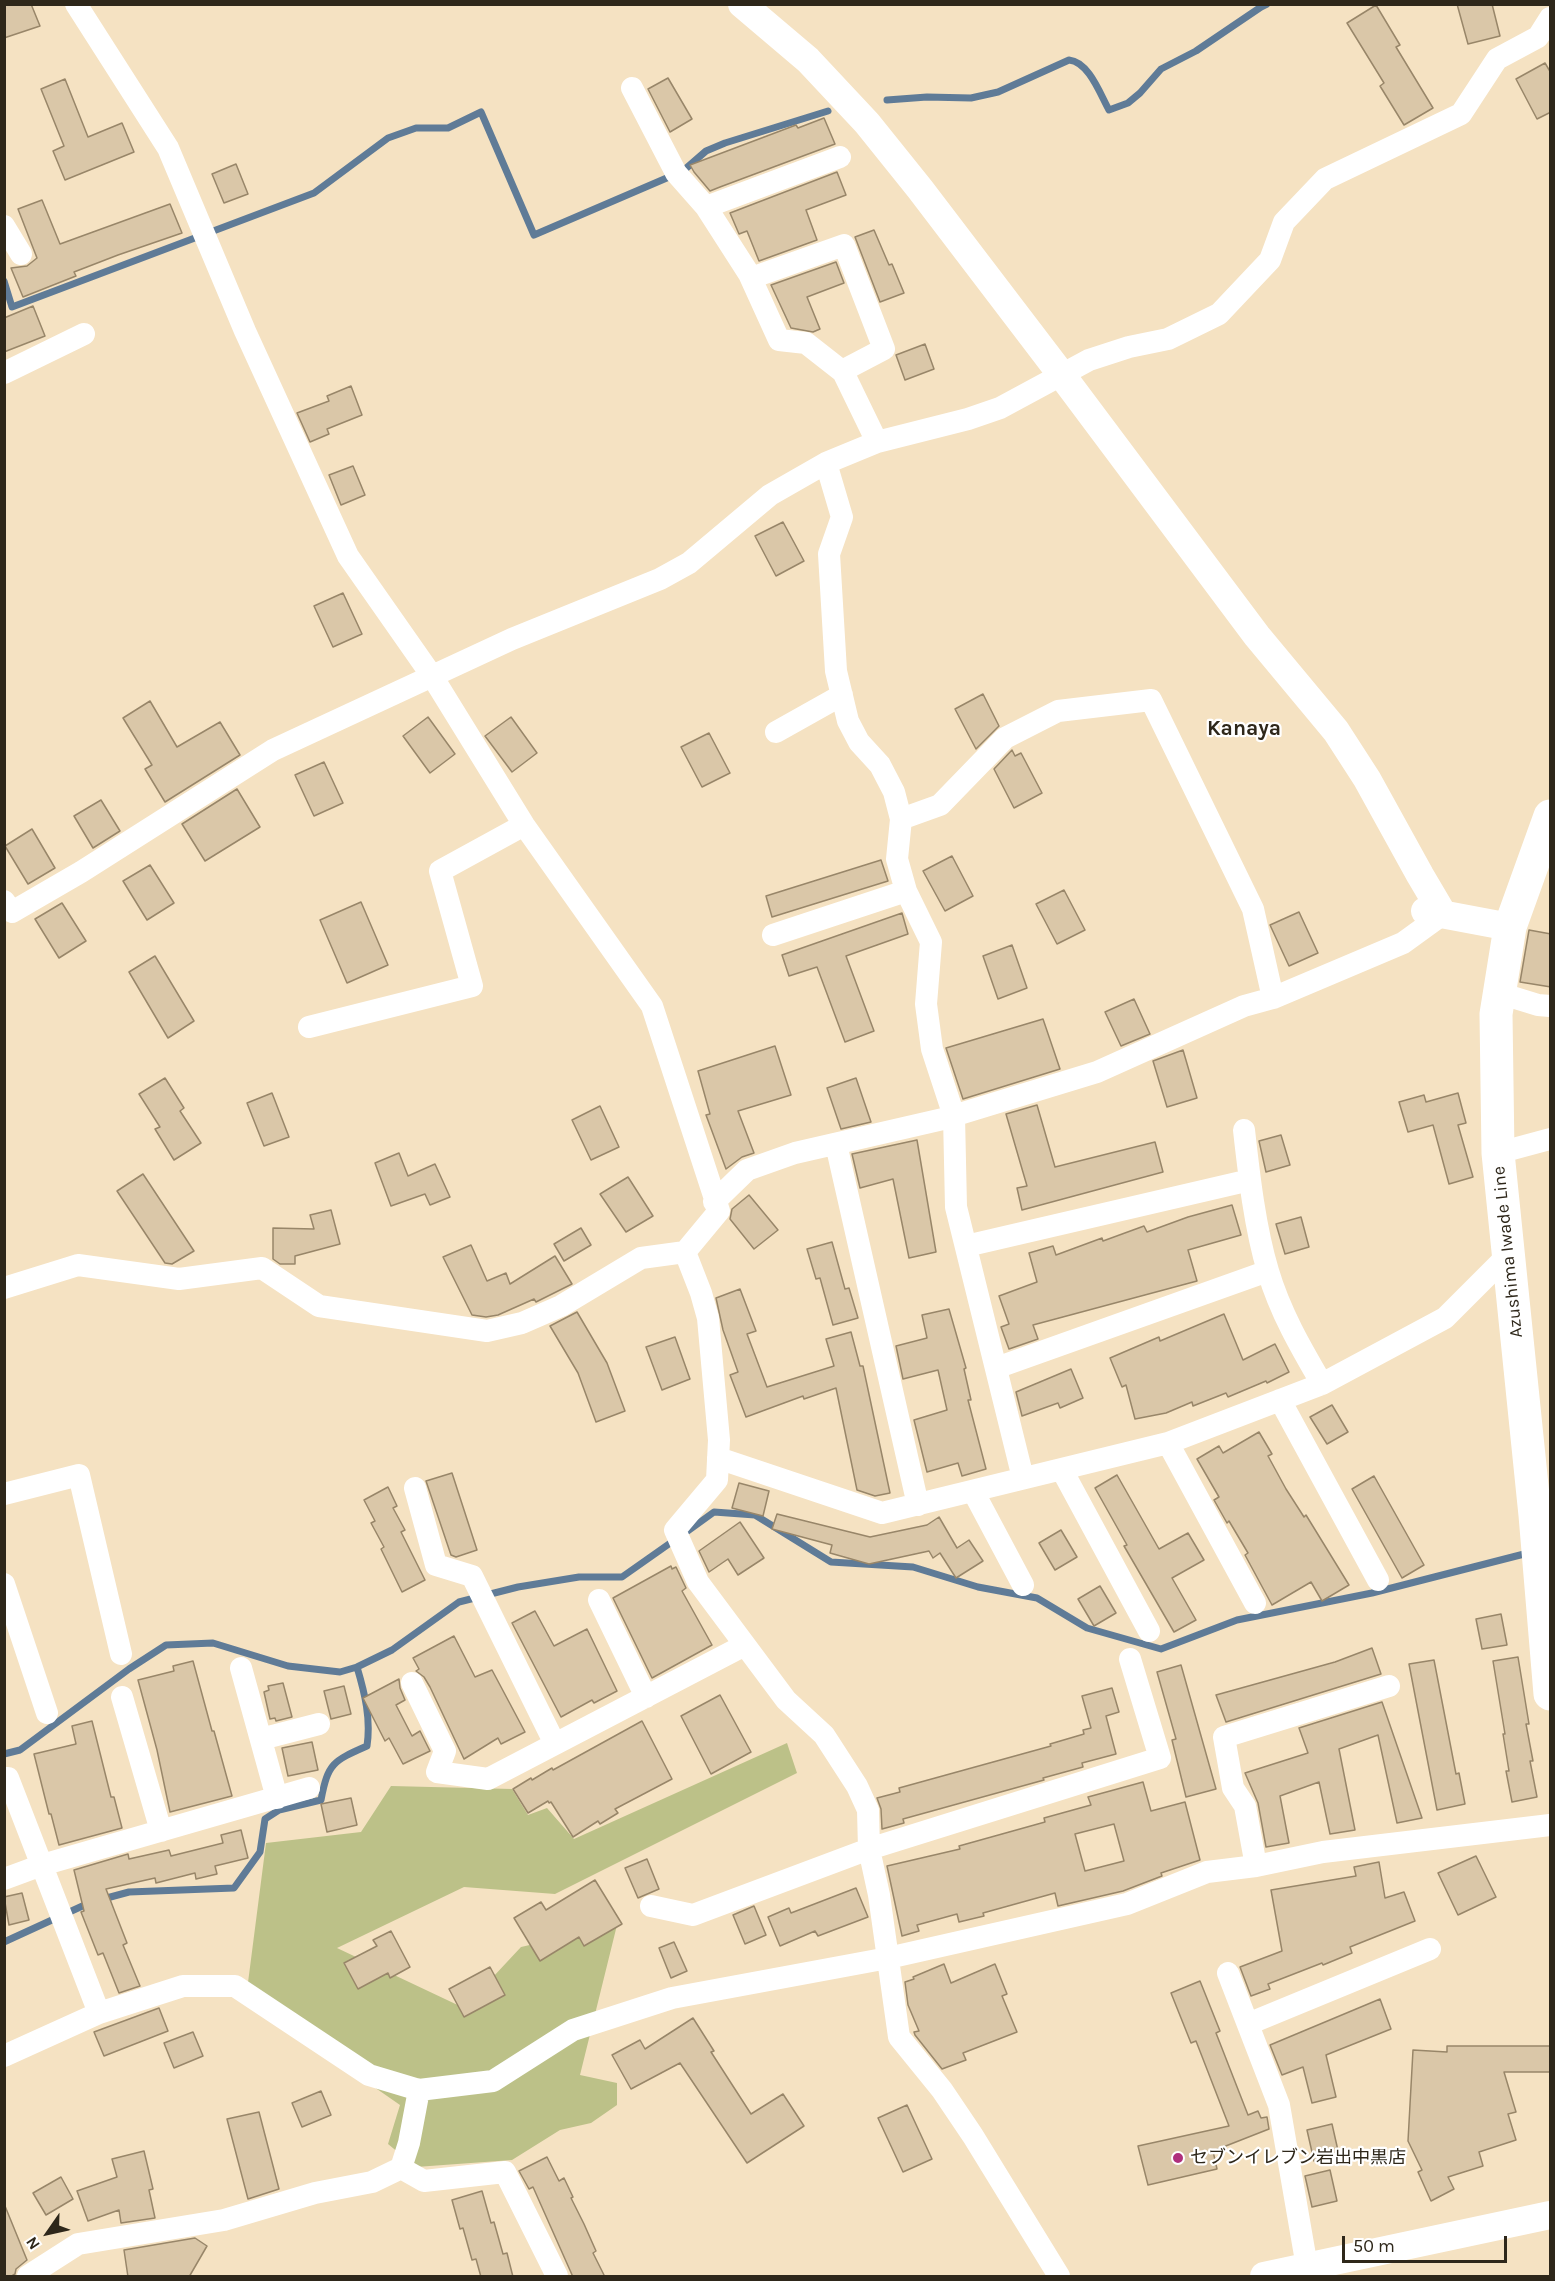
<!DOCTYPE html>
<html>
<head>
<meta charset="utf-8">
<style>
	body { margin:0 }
	#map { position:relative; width:1555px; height:2281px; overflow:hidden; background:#f5e2c2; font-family:Karla,sans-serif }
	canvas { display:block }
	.frame { position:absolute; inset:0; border:6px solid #2e271a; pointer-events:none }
	.north { position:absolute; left:18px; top:2203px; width:60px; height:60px; -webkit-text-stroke:4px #fff; paint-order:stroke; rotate:236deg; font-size:16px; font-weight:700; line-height:24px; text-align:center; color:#2e271a }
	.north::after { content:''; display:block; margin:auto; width:21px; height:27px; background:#2e271a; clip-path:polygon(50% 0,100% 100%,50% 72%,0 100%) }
	.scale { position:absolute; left:1342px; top:2236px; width:165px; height:27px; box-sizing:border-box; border:3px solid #2e271a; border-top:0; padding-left:8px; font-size:18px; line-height:21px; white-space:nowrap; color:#2e271a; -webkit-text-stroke:4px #fff; paint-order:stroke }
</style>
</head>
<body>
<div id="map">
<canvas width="1555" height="2281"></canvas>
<div class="frame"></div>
<div class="north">N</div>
<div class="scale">50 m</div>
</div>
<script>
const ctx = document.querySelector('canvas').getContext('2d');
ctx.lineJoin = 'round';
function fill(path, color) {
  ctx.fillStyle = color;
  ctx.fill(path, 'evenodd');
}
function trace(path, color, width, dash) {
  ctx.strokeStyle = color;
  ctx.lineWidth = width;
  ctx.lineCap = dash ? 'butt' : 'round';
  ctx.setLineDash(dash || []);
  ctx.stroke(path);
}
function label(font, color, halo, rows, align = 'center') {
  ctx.font = font + ' Karla,"Noto Sans JP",sans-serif';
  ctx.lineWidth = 4.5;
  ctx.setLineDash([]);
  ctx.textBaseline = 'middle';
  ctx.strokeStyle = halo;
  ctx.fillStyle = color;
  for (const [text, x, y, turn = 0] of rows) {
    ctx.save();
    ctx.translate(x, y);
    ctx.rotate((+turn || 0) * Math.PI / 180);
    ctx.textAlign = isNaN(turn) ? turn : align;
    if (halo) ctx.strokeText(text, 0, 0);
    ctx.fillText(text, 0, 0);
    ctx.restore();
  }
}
const green = new Path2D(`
	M787 1743 797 1773 555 1894 464 1887 337 1948 464 2008 521 1947 617 1925 580 2075 617 2083V2105L591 2123 560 2130 512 2160 416 2167 388 2144 400 2105 246 1998 266 1843 361 1832 391 1786 512 1789 528 1815 547 1808 574 1839Z`);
const stream = new Path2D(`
	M887 100 927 97 971 98 998 92 1069 60C1089 62 1100 94 1109 110L1128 103 1140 93 1161 69 1196 51 1261 7 1267 4
	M4 281 12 307 314 193 388 138 416 128H448L481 112 534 235 683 171 706 151 725 143 828 111
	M685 1533 714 1512 755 1515 831 1562 913 1567 978 1587 1037 1598 1087 1628 1161 1649 1237 1620 1372 1593 1528 1553
	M4 1754 20 1750 129 1669 166 1645 213 1643 288 1666 340 1672 357 1667 392 1650 459 1602 518 1587 579 1577H622L676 1539
	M103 1899 129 1892 234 1888 260 1852 265 1819 279 1810 321 1800C328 1763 333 1761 367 1746 371 1719 365 1694 357 1667
	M4 1942 89 1903`);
const building = new Path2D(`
	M4 4H31L40 26 4 38Z
	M1457 4H1492L1500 36 1468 44Z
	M1376 5 1400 45 1396 47 1433 108 1404 125 1380 86 1384 83 1347 23Z
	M1545 63 1551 73V112L1537 119 1516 79Z
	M668 78 692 119 670 132 648 89Z
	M65 79 88 137 122 123 134 152 65 180 53 151 64 146 41 89Z
	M824 118 835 144 720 187 710 191 694 172 690 165 796 125 798 128Z
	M236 164 248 194 224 203 212 174Z
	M837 172 846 195 806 210 817 240 759 261 747 231 739 234 730 213Z
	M42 200 60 244 170 204 182 233 118 255 74 272 76 276 23 297 11 268 27 266 37 258 18 209Z
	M874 230 889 265 892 264 904 293 880 302 855 237Z
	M836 262 844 283 807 297 820 329 813 332 791 328 771 285Z
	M33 306 45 336 4 352V318Z
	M925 344 934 369 905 380 896 355Z
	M351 386 362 415 327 429 329 434 310 442 297 413 329 401 327 396Z
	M353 466 365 495 341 505 329 475Z
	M783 522 804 561 776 576 755 536Z
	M343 593 362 634 333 647 314 606Z
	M983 694 999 726 976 749 955 709Z
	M150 701 177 747 220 722 240 755 165 802 145 769 152 765 123 718Z
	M428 717 455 754 430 773 403 736Z
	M511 717 537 753 512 772 485 736Z
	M709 733 730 773 702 787 681 747Z
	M1012 750 1015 756 1021 753 1042 793 1014 808 994 769Z
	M324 762 343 803 314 816 295 775Z
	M237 789 260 827 205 861 182 824Z
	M101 800 120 831 93 848 74 816Z
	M32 829 55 868 28 884 5 846Z
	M952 856 973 896 945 911 923 871Z
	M881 860 888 881 772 917 766 896Z
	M150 865 174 903 147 920 123 881Z
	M1064 890 1085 930 1057 944 1036 904Z
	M361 902 388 965 347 983 320 920Z
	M62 903 86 941 59 958 35 919Z
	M1299 912 1318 953 1289 966 1270 925Z
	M902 913 908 934 846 956 874 1031 845 1042 817 967 789 976 782 955Z
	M1529 930 1551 934V987L1520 982Z
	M1012 945 1027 988 998 999 983 956Z
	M155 956 194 1021 168 1038 129 972Z
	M1134 999 1150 1034 1121 1046 1105 1012Z
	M1043 1019 1060 1069 963 1099 946 1048Z
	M775 1046 791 1095 738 1111 754 1153 742 1157 726 1169 706 1115 710 1114 698 1071Z
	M1183 1050 1197 1098 1167 1107 1153 1061Z
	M165 1078 184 1108 180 1111 201 1143 174 1160 155 1129 160 1127 139 1094Z
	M856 1078 871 1122 841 1129 827 1088Z
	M272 1093 289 1137 264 1146 247 1103Z
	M1458 1093 1466 1123 1458 1125 1473 1177 1449 1184 1433 1125 1408 1132 1399 1102 1424 1095 1426 1102Z
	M1037 1105 1055 1167 1155 1142 1163 1172 1022 1210 1017 1188 1027 1186 1006 1114Z
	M600 1106 619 1147 591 1160 572 1120Z
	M1281 1135 1290 1165 1266 1172 1259 1141Z
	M917 1140 936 1252 909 1258 893 1179 860 1188 852 1154Z
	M399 1153 408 1176 435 1164 450 1197 430 1205 425 1194 391 1206 375 1163Z
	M143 1174 194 1251 172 1264 165 1263 117 1191Z
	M628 1177 653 1216 626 1232 600 1194Z
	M749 1195 778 1230 754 1249 730 1219 732 1209Z
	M1232 1205 1241 1235 1188 1250 1197 1281 1033 1325 1038 1339 1009 1349 1001 1327 1009 1324 999 1296 1037 1282 1029 1253 1053 1246 1056 1255 1102 1238 1103 1241 1144 1226 1147 1232 1188 1217Z
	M331 1210 340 1244 295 1256V1264H280L273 1259V1228L314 1229 310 1215Z
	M1301 1217 1309 1247 1285 1254 1276 1224Z
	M581 1228 591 1245 564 1261 554 1244Z
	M832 1242 845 1289 849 1288 858 1318 833 1325 820 1278 816 1279 807 1249Z
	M471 1245 487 1281 506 1273 510 1284 555 1256 572 1284 536 1302 534 1299 498 1315 486 1317 472 1315 443 1257Z
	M740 1289 756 1331 747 1334 767 1387 834 1366 826 1339 851 1332 860 1366H863L890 1493 875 1496 857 1490 836 1388 804 1399 803 1396 746 1417 730 1375 738 1372 723 1330 716 1298Z
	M949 1309 966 1368 964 1369 971 1400H968L986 1469 962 1476 958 1463 927 1472 914 1420 947 1410 938 1370 903 1379 896 1346 927 1338 922 1315Z
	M577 1312 607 1363 625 1411 596 1422 578 1373 550 1326Z
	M1224 1314 1243 1360 1275 1344 1289 1372 1267 1383 1266 1381 1228 1397 1226 1393 1193 1406 1192 1402 1166 1413 1135 1419 1126 1385 1122 1387 1110 1358 1159 1337 1160 1341Z
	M675 1337 690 1379 662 1390 646 1347Z
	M1071 1369 1083 1398 1060 1408 1058 1403 1022 1416 1016 1392Z
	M1332 1405 1348 1432 1327 1444 1310 1417Z
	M1259 1432 1272 1454 1268 1456 1286 1489 1304 1517 1306 1515 1349 1585 1322 1601 1311 1582 1272 1605 1245 1555 1248 1553 1229 1521 1227 1523 1214 1500 1219 1497 1197 1459 1219 1446 1223 1453Z
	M452 1473 477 1550 456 1557 451 1555 426 1481Z
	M1117 1475 1159 1549 1188 1533 1204 1560 1172 1578 1196 1620 1174 1632 1124 1546 1127 1545 1095 1488Z
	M1374 1476 1424 1565 1402 1578 1352 1489Z
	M739 1483 769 1491 763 1516 732 1508Z
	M388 1487 397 1506 393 1508 405 1530 401 1532 425 1580 402 1592 381 1549 384 1547 371 1523 375 1521 364 1500Z
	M777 1514 870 1537 927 1525 939 1517 957 1548 969 1540 983 1561 956 1578 940 1553 933 1558 929 1551 869 1564 830 1553 832 1545 772 1529Z
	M740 1522 764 1558 738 1575 728 1559 709 1572 699 1551Z
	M1061 1530 1077 1557 1055 1570 1039 1543Z
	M671 1566 672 1569 676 1567 686 1588 682 1591 712 1645 652 1678 613 1598Z
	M1100 1586 1116 1613 1094 1626 1078 1599Z
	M535 1611 554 1646 587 1629 617 1691 594 1703 592 1700 561 1717 512 1623Z
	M1501 1614 1507 1645 1482 1649 1476 1619Z
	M454 1636 475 1677 492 1670 525 1732 501 1744 498 1738 464 1759 430 1687 424 1677 416 1671 419 1669 413 1658Z
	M1372 1648 1381 1674 1226 1722 1216 1695 1335 1662Z
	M1518 1657 1529 1724H1526L1533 1761H1530L1537 1797 1512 1802 1506 1771H1509L1503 1734H1505L1493 1661Z
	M1434 1660 1456 1774 1459 1773 1465 1804 1437 1810 1409 1664Z
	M193 1661 212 1731H214L232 1796 170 1812 157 1750 138 1680 174 1671 173 1666Z
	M1181 1665 1216 1789 1186 1797 1172 1740 1176 1739 1157 1672Z
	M399 1679 400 1688 405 1700 396 1705 412 1736 420 1731 430 1751 403 1764 389 1738 385 1741 363 1698Z
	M283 1683 292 1717 276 1721 275 1718 270 1719 264 1692 269 1690 268 1686Z
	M344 1686 351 1714 331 1719 324 1691Z
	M1112 1688 1119 1712 1106 1716 1116 1754 1082 1763 1083 1767 1043 1778 1044 1780 903 1819 904 1823 882 1829 881 1809 877 1798 900 1792 899 1788 1051 1746 1050 1744 1084 1734 1083 1730 1091 1728 1082 1696Z
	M720 1695 751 1752 711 1774 681 1716Z
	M1382 1702 1422 1818 1397 1823 1378 1735 1339 1749 1355 1830 1330 1834 1319 1782 1280 1796 1289 1843 1266 1847 1258 1803 1245 1773 1308 1753 1299 1728Z
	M92 1721 111 1797H114L122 1828 59 1845 51 1814H49L34 1754 76 1744 72 1726Z
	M642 1721 672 1779 615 1809 618 1813 600 1824 598 1821 573 1837 551 1802 549 1803 548 1801 528 1813 513 1789 531 1778 532 1780 552 1768 553 1770Z
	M312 1742 318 1770 288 1776 282 1748Z
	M1143 1782 1151 1811 1185 1802 1200 1860 1161 1873 1162 1876 1123 1891 1058 1906 1055 1893 983 1913 984 1916 959 1922 957 1914 917 1925 919 1931 902 1936 887 1866 960 1849 959 1846 1045 1822 1044 1818 1091 1805 1088 1797ZM1114 1824 1124 1861 1085 1871 1075 1834Z
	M351 1798 357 1825 327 1832 321 1804Z
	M241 1830 248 1858 215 1866 217 1874 196 1879 195 1873 156 1883 155 1878 106 1889 127 1943 123 1945 140 1986 119 1993 103 1953 98 1955 81 1912 84 1911 74 1870 128 1854 129 1859 169 1850 171 1856 223 1843 221 1835Z
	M1476 1856 1496 1897 1458 1915 1438 1873Z
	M647 1859 659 1889 638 1898 625 1868Z
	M1379 1862 1385 1898 1404 1892 1415 1921 1350 1947 1352 1953 1323 1965 1322 1963 1268 1984 1270 1989 1251 1996 1240 1967 1282 1951 1271 1890 1356 1876 1354 1867Z
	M595 1880 622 1924 584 1946 579 1937 540 1961 514 1918 541 1902 546 1910Z
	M856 1888 868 1917 818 1936 815 1931 780 1946 768 1917 789 1908 791 1913Z
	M22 1893 29 1920 9 1925 4 1897Z
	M754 1906 766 1935 745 1944 733 1915Z
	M391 1931 410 1967 390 1978 388 1973 358 1989 344 1963 377 1946 373 1940Z
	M674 1942 687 1971 671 1978 659 1948Z
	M944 1964 951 1983 995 1964 1007 1994 1002 1996 1017 2032 963 2053 966 2060 942 2069 915 2035 914 2032 919 2031 908 2005 905 1982 914 1979 913 1977Z
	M490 1967 505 1995 464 2017 449 1989Z
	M1200 1981 1220 2031 1216 2033 1248 2115 1258 2111 1261 2118 1267 2117 1269 2129 1213 2151 1217 2169 1148 2185 1138 2146 1229 2126 1196 2041 1191 2043 1171 1993Z
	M1380 1999 1391 2029 1326 2055 1336 2097 1312 2103 1303 2067 1282 2075 1270 2045Z
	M159 2008 168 2031 104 2056 94 2032Z
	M693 2018 714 2051 711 2052 751 2114 783 2094 804 2126 747 2163 680 2063 631 2089 612 2055 640 2040 645 2049Z
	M193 2032 203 2056 174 2068 164 2043Z
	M1447 2046H1551V2072H1504L1516 2112 1508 2114 1516 2140 1479 2152 1483 2166 1448 2177 1454 2189 1431 2201 1418 2172 1422 2170 1408 2141 1413 2050 1447 2052Z
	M321 2091 331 2115 302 2127 292 2103Z
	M907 2105 932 2159 903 2172 878 2118Z
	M259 2112 279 2189 248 2199 227 2119Z
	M1332 2124 1339 2155 1314 2161 1307 2130Z
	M144 2151 153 2189 149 2190 155 2218 121 2223 119 2210 88 2221 77 2191 117 2177 112 2159Z
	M547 2157 559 2181 564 2178 573 2197 571 2198 584 2224 596 2251 593 2253 605 2277H573L533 2187 529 2189 519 2171Z
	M1330 2170 1337 2201 1312 2207 1305 2176Z
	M61 2177 73 2199 46 2215 33 2193Z
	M482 2191 491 2223 494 2222 503 2254 507 2253 513 2277H481L476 2259 472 2260 463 2228 460 2229 452 2200Z
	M5 2206 27 2260 16 2269 15 2274 10 2277H4Z
	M195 2238 207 2246 189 2277H128L124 2250Z`);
const minor = new Path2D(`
	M632 88 676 173 706 207 749 274 779 340 806 343 843 372 877 442
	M706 207 840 157
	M4 226 21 254
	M751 278 844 245 884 349 842 371
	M4 373 84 334
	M826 463 842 517 829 554 836 671 848 721 859 742 880 765 894 792 901 819 897 859 906 891 931 942 926 1004 932 1049 954 1116 956 1207 1023 1478
	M776 732 842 695
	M901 819 940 805 1005 738 1058 711 1151 700 1253 909 1273 998
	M4 901 12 912 81 872 273 750 512 639 660 579 689 563 770 495 826 463 877 442 968 419 1000 408 1089 360 1129 347 1168 339 1219 314 1270 260 1284 222 1325 179 1461 114 1497 59 1538 37 1550 18
	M773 935 906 891
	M1499 993 1538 1005 1550 1006
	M309 1027 472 986 440 871 524 825
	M1244 1130C1249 1175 1255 1228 1268 1271 1280 1312 1301 1348 1322 1384
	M836 1144 918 1505
	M1498 1153 1550 1139
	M714 1202 747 1170 795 1153 943 1119 1097 1072 1244 1006 1273 998 1403 943 1443 914
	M966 1246 1250 1180
	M685 1252 701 1293 708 1318 719 1440 717 1480 675 1530 698 1582 786 1700 824 1735 857 1786 868 1810 869 1849 879 1895 899 2037 942 2090 973 2136 1059 2276
	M4 1288 78 1265 179 1279 262 1268 319 1306 487 1331 522 1323 561 1306 641 1258 685 1252 719 1211 652 1006 524 825 432 676 348 556 245 331 168 148 76 4
	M996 1368 1268 1271
	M1280 1400 1378 1580
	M1168 1443 1255 1603
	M718 1458 882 1513 1168 1443 1322 1384 1445 1318 1508 1255
	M1062 1470 1149 1631
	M415 1488 436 1565 472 1576 555 1744
	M973 1491 1023 1585
	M4 1494 79 1475 121 1654
	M4 1584 47 1713
	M599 1600 646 1697
	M241 1668 277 1798
	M412 1683 445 1751 437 1772 488 1779 743 1646
	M122 1697 161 1831
	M261 1739 319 1724
	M4 1778H8L99 2013
	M1256 1866 1245 1806 1233 1788 1224 1737 1389 1686
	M4 1879 42 1865 309 1788
	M651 1906 693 1915 869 1849 1160 1758 1130 1659
	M1228 1973 1279 2105 1307 2267
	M1248 2024 1430 1949
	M4 2056 99 2013 183 1986H235L369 2075 419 2090 493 2081 573 2030 672 1998 888 1958 1127 1904 1207 1872 1256 1866 1323 1852 1550 1825
	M401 2168 424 2181 505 2172 557 2276
	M28 2276 78 2244 224 2220 315 2193 372 2182 401 2168 409 2143 419 2090`);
const tertiary = new Path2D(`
	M742 4 808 60 867 123 920 189 1061 374 1257 636 1336 731 1367 779 1420 875 1443 914
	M1425 911 1510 927
	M1264 2276 1550 2215`);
const secondary = new Path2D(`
	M1550 816 1510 927 1496 1014 1498 1153 1535 1515 1550 1694`);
const markers = [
	[1178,2158,6,"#af307d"]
];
const streetNames = [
	["Azushima Iwade Line",1508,1252,-96]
];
const poiNames = [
	["セブンイレブン岩出中黒店",1190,2158]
];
const quarterNames = [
	["Kanaya",1244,729]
];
fill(green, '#bcc188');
trace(stream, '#5f7b97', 7);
fill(building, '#dac7a8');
trace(building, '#988669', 1.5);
trace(minor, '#fff', 22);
trace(tertiary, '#fff', 28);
trace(secondary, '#fff', 33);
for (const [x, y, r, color] of markers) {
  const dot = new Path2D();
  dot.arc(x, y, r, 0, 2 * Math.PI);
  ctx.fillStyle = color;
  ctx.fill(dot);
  trace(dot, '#fff', 2);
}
label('18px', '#2e271a', '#fff', streetNames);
label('18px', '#2e271a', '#fff', poiNames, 'left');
label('bold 21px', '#2e271a', '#fff', quarterNames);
</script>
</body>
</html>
